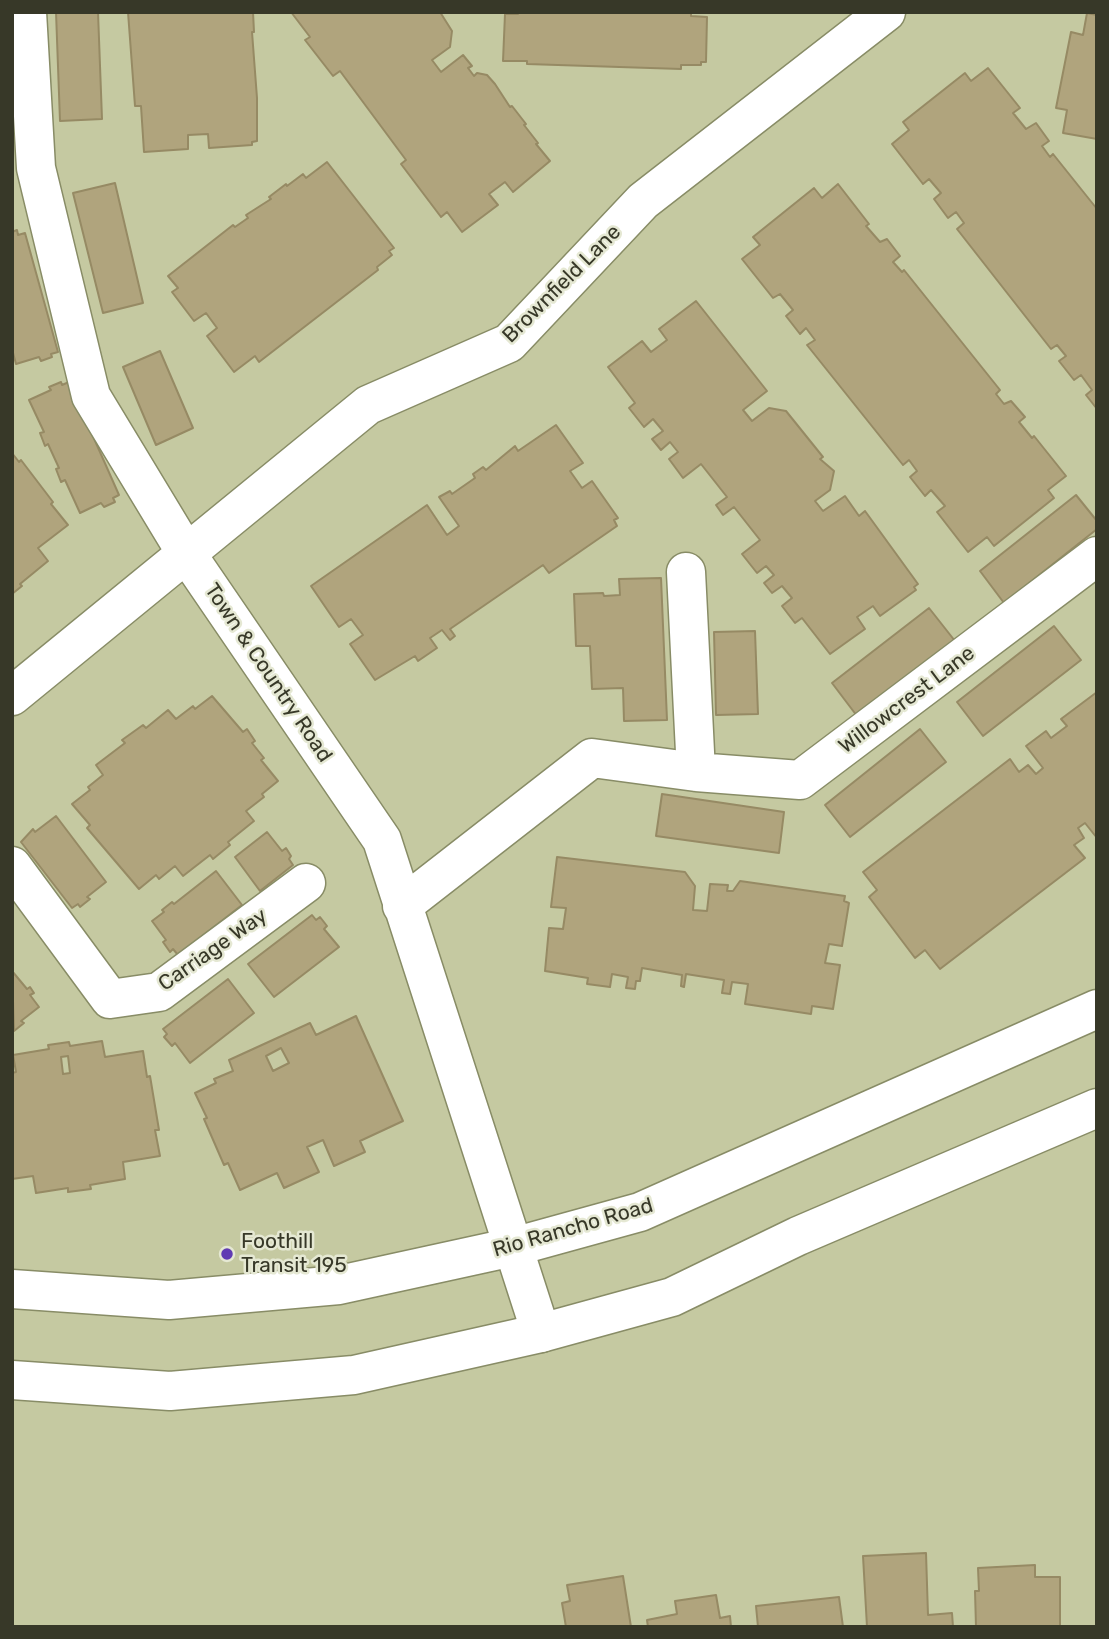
<!DOCTYPE html>
<html>
<head>
<meta charset="utf-8">
<style>
	body { margin:0 }
	#map { position:relative; width:1109px; height:1639px; overflow:hidden; background:#c5c9a1; font-family:Rubik,sans-serif }
	canvas { display:block }
	.frame { position:absolute; inset:0; border:14px solid #373828; pointer-events:none }
</style>
</head>
<body>
<div id="map">
<canvas width="1109" height="1639"></canvas>
<div class="frame"></div>
</div>
<script>
const ctx = document.querySelector('canvas').getContext('2d');
ctx.lineJoin = 'round';
function fill(path, color) {
  ctx.fillStyle = color;
  ctx.fill(path, 'evenodd');
}
function trace(path, color, width, dash) {
  ctx.strokeStyle = color;
  ctx.lineWidth = width;
  ctx.lineCap = dash ? 'butt' : 'round';
  ctx.setLineDash(dash || []);
  ctx.stroke(path);
}
function label(font, color, halo, rows, align = 'center') {
  ctx.font = font + ' Rubik,sans-serif';
  ctx.lineWidth = 5;
  ctx.setLineDash([]);
  ctx.textBaseline = 'middle';
  ctx.strokeStyle = halo;
  ctx.fillStyle = color;
  for (const [text, x, y, turn = 0] of rows) {
    ctx.save();
    ctx.translate(x, y);
    ctx.rotate((+turn || 0) * Math.PI / 180);
    ctx.textAlign = isNaN(turn) ? turn : align;
    if (halo) ctx.strokeText(text, 0, 0);
    ctx.fillText(text, 0, 0);
    ctx.restore();
  }
}
const building = new Path2D(`
	M56 12H98L102 119 60 121Z
	M128 12H253L254 32H252L257 98V141L252 142V145L209 148 208 134 188 135V149L144 152 141 106H135Z
	M291 12H440L452 31 450 47 432 60 441 72 463 55 472 66 468 68 474 76 477 73 487 75 495 84 510 107 512 106 526 124 524 125 538 143 536 144 550 161 513 192 505 182 489 194 498 205 462 232 447 212 441 217 401 164 406 160 340 71 333 76 305 40 310 37Z
	M518 12H691V16L707 17 706 62H701V65H681V69L527 64V61H503L505 14H518Z
	M1087 13 1097 15V139L1063 133 1067 110 1056 108 1071 32 1083 35Z
	M988 68 1020 108 1013 113 1026 129 1036 123 1049 141 1042 146 1050 157 1053 154 1097 209V409L1086 395 1092 390 1081 375 1074 380 1059 361 1066 356 1057 345 1051 349 957 229 964 223 956 212 948 218 934 199 941 193 929 179 923 184 892 144 909 130 903 122 965 73 971 81Z
	M327 162 394 248 389 251 392 255 377 267 378 270 259 362 255 356 234 372 207 336 217 328 206 313 194 321 172 292 178 288 168 276 233 225 235 227 248 218 246 215 271 199 269 197 286 184 287 186 303 174 306 178Z
	M115 183 143 303 103 313 73 193Z
	M838 184 869 224 866 226 880 242 887 239 900 256 893 262 902 272 904 270 1000 390 996 394 1004 404 1011 401 1025 417 1019 422 1032 438 1034 436 1066 476 1048 490 1054 498 994 546 987 537 968 552 937 512 945 506 931 490 925 496 910 477 917 471 909 460 903 465 807 345 815 340 806 328 800 334 786 316 793 310 780 294 773 298 742 259 760 245 753 237 814 188 822 198Z
	M17 230 18 235 25 233 58 352 51 354 52 357 41 361 39 357 16 364 12 349V232Z
	M696 301 767 391 743 410 752 421 769 408 786 411 823 457 820 459 834 471 830 490 815 501 823 511 845 496 859 516 865 511 918 584 914 587 916 590 880 616 873 606 857 617 865 629 830 654 802 618 795 623 782 606 792 598 782 586 772 593 764 583 774 575 766 566 757 573 742 554 760 540 734 507 723 515 716 505 727 497 701 464 683 478 669 459 678 452 670 442 661 450 652 439 663 431 653 419 644 427 629 408 635 403 608 367 642 341 651 352 667 340 659 329Z
	M160 351 193 428 156 445 123 367Z
	M61 382 62 385 69 382 119 495 113 498 115 502 104 507 101 503 80 513 65 480 61 482 56 469 59 468 48 444 45 446 40 433 44 432 29 400 51 390 49 387Z
	M556 425 583 463 570 471 582 488 592 481 618 518 614 520 617 526 549 573 543 565 450 629 455 636 450 640 442 630 430 638 437 648 418 661 415 656 375 680 350 644 363 635 351 619 339 627 311 586 427 505 447 535 459 526 439 497 450 491 452 494 475 478 473 474 483 467 486 470 515 446 518 451Z
	M12 453 19 462 21 460 53 502 51 504 68 525 38 548 48 561 20 584 22 586 12 594Z
	M1076 495 1097 521V529L1004 603 980 571Z
	M661 578 667 720 624 721 623 688 592 689 590 646H576L574 594 603 593 604 596 620 595 619 579Z
	M929 608 955 641 857 716 832 683Z
	M1054 626 1081 660 983 736 957 702Z
	M755 631 758 714 716 715 714 632Z
	M1097 692V838L1085 823 1078 828 1084 838 1074 845 1085 858 940 969 925 950 915 958 869 897 877 890 863 872 1010 759 1019 772 1028 765 1036 774 1043 768 1026 746 1046 731 1051 738 1067 726 1061 719Z
	M212 696 243 732 247 729 255 741 252 743 264 758 261 760 278 781 262 794 264 797 246 811 254 821 228 842 230 845 213 859 210 855 183 876 175 866 159 879 156 875 139 889 87 828 90 825 72 804 90 790 88 787 103 775 96 765 125 743 122 740 143 725 146 728 168 710 176 719 193 706 195 709Z
	M920 729 946 762 850 837 825 805Z
	M662 794 784 812 779 853 656 836Z
	M56 816 106 882 87 897 90 899 80 907 78 904 72 908 21 842 33 829 35 832Z
	M267 832 282 851 286 848 291 856 289 859 293 865 260 891 235 857Z
	M557 857 685 872 695 886 693 910 707 911 710 884 728 885 727 891H733L740 881 845 896 844 901 849 903 842 946 829 944 825 963 840 965 833 1009 812 1006 811 1014 745 1004 748 984 732 982 730 994 722 993 724 980 686 974 684 987 681 986 682 975 642 968 640 981H636L635 989 626 988 628 977 612 974 610 987 587 984 588 978 545 971 549 928 563 929 566 908 551 907Z
	M216 871 242 905 178 955 173 949 170 952 163 942 166 940 152 921 164 912 162 910 172 902 174 904Z
	M312 915 316 920 320 917 327 926 324 929 339 947 274 997 248 964Z
	M12 971 27 989 30 987 34 993 30 995 39 1007 21 1021 24 1023 14 1031Z
	M228 979 254 1013 190 1063 175 1043 172 1046 164 1037 167 1034 163 1029Z
	M356 1016 403 1121 360 1141 365 1152 334 1166 323 1140 307 1147 319 1172 284 1188 277 1173 240 1190 228 1163 224 1165 204 1119 207 1118 195 1093 216 1083 214 1079 233 1071 229 1060 310 1023 316 1035ZM281 1048 289 1063 273 1071 266 1056Z
	M102 1041 105 1057 143 1051 147 1077 150 1076 159 1130H155L160 1156 123 1162 125 1179 90 1185 91 1189 68 1192V1188L36 1193 33 1176 12 1179V1073L16 1072 13 1055 49 1049 48 1045 69 1042 70 1046ZM68 1056 70 1073 63 1074 61 1057Z
	M926 1553 928 1615 952 1613 953 1627H867L863 1556Z
	M1035 1565V1577H1060V1627H976L975 1591H979L978 1568Z
	M623 1576 631 1627H566L562 1603 570 1601 567 1585Z
	M716 1595 720 1618 730 1616 731 1627H648L647 1620 677 1614 675 1601Z
	M839 1597 843 1627H758L756 1606Z`);
const minor = new Path2D(`
	M27 12 36 168 91 396 186 553 382 840 541 1333
	M686 572 696 772
	M12 696 368 405 509 343 643 201 886 12
	M12 866 110 999 159 992 306 883
	M402 906 592 758 696 772 800 780 1097 556`);
const major = new Path2D(`
	M12 1289 169 1300 339 1285 513 1247 640 1212 1097 1009
	M12 1380 170 1391 354 1375 541 1333 672 1297 798 1236 1097 1108`);
const markers = [
	[227,1254,7,"#603bb3"]
];
const streetNames = [
	["Brownfield Lane",562,284,-45],
	["Town & Country Road",268,673,56],
	["Willowcrest Lane",907,700,-37],
	["Carriage Way",213,950,-35],
	["Rio Rancho Road",573,1228,-16]
];
const poiNames = [
	["Foothill",241,1242],
	["Transit 195",241,1266]
];
fill(building, '#b0a47d');
trace(building, '#968a64', 2);
trace(minor, '#888c66', 41);
trace(major, '#888c66', 41);
trace(minor, '#fff', 38);
trace(major, '#fff', 38);
for (const [x, y, r, color] of markers) {
  const dot = new Path2D();
  dot.arc(x, y, r, 0, 2 * Math.PI);
  ctx.fillStyle = color;
  ctx.fill(dot);
  trace(dot, '#e5e8d3', 2.5);
}
label('21px', '#373828', '#e5e8d3', streetNames);
label('21px', '#373828', '#e5e8d3', poiNames, 'left');
</script>
</body>
</html>
